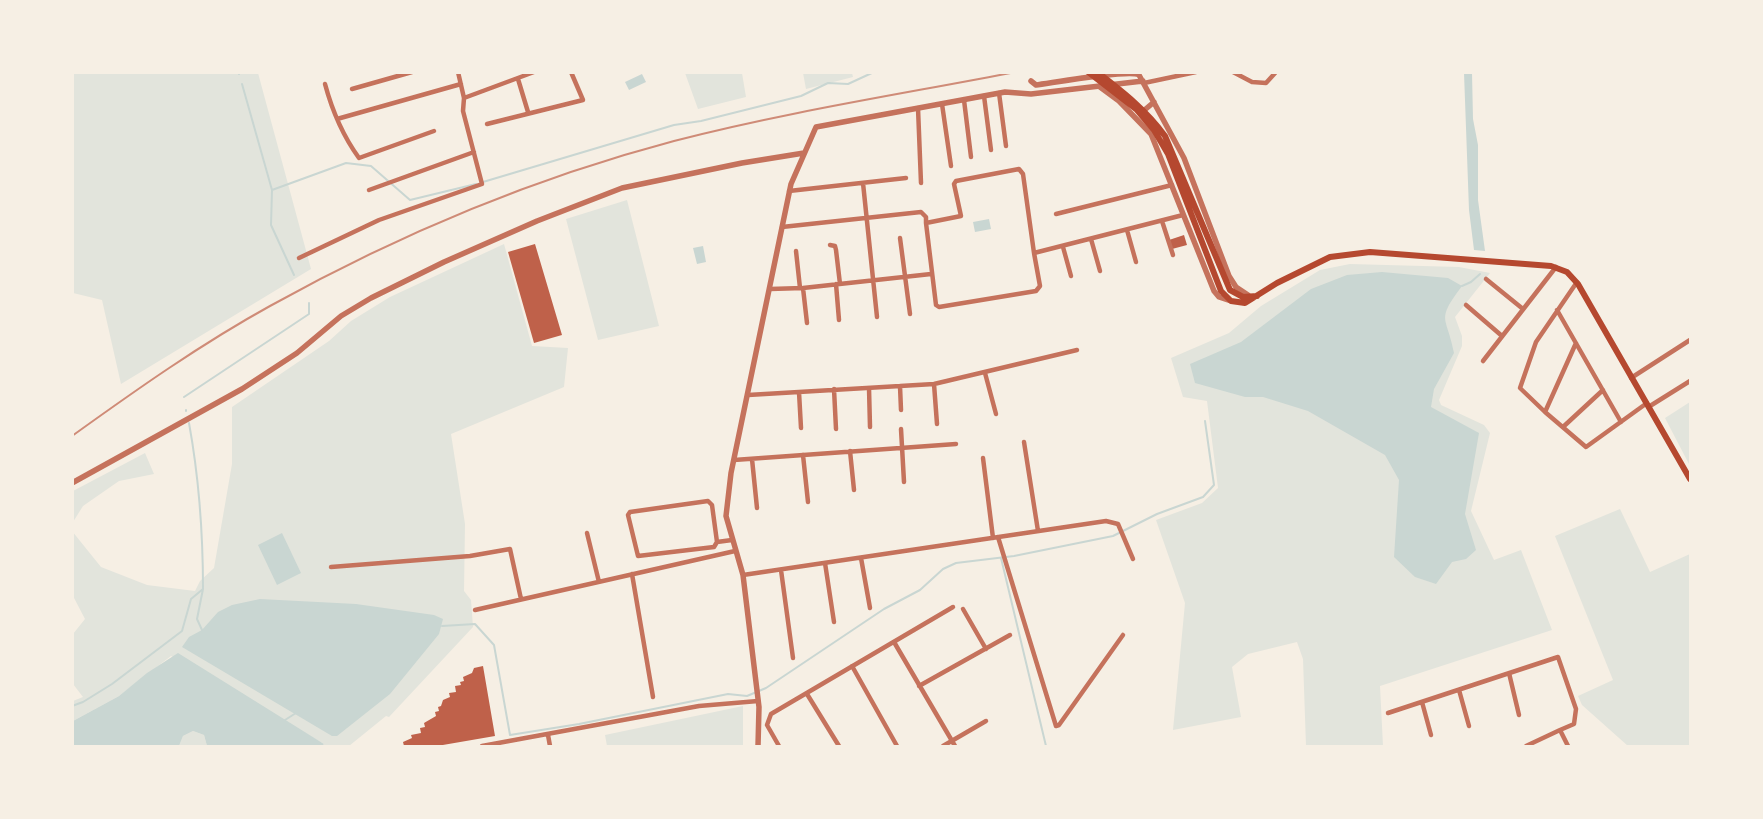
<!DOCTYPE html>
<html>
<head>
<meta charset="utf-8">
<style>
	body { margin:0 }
	#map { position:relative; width:1763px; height:819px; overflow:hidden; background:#f6efe4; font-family:"Archivo Narrow",sans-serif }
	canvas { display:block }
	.frame { position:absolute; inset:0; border:74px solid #f6efe4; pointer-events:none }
</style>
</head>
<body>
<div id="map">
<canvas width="1763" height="819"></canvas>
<div class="frame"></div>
</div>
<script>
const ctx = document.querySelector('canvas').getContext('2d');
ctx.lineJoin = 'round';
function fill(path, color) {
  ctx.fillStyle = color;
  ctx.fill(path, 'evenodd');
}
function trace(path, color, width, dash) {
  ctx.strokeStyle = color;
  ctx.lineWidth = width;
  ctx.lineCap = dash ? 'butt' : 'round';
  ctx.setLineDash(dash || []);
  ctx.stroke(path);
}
const green = new Path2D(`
	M73 73H258L311 269 121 384 102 300 73 293Z
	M685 73H742L746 97 698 109Z
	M803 73H852L853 77 806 89Z
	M627 200 659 326 598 340 566 219Z
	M504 244 532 346 568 348 564 387 451 434 465 524 464 591 471 600 473 627 389 717 386 716 349 746H322L324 744 171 656 119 696 73 721V701L83 697 73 684V634L85 619 73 596 72 531 101 567 147 585 195 591 200 581 214 568 232 464V407L329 341 351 321 390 297Z
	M1350 264 1459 267 1490 273 1455 317 1462 336V346L1439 400 1441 405 1484 425 1490 433 1471 511 1494 560 1521 550 1552 630 1380 686 1383 746H1306L1303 659 1297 642 1248 654 1232 667 1241 717 1173 730 1185 603 1156 520 1202 503 1218 488 1207 401 1183 397 1171 358 1229 333 1261 306 1320 270Z
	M1690 402V466L1665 418Z
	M145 453 154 474 119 481 83 506 73 522V491Z
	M1620 509 1650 572 1690 554V746H1628L1582 705 1578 696 1613 680 1555 536Z
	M743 706V746H607L605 735Z
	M193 731 204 735 207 746H179L183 736Z`);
const water = new Path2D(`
	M1464 73H1472L1473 119 1478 145V200L1485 251 1474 250 1469 210Z
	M642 74 646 82 629 90 625 82Z
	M989 219 991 229 975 232 973 222Z
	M703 246 706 262 697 264 693 248Z
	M1382 272 1448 278 1462 286C1435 322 1447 315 1454 353L1434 389 1431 407 1479 433 1465 514 1476 550 1466 559 1452 562 1436 584 1415 577 1394 557 1399 480 1385 455 1308 411 1263 397H1245L1195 383 1190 364 1241 342 1311 289 1347 275Z
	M282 533 301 573 277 585 258 545Z
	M260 599 356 604 434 615 443 619 439 634 390 694 337 736H332L182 647 189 637 202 630 218 612 232 605Z
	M178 653 324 744 322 746H207L204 735 193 731 183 736 179 746H73V721L119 696 147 673Z`);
const stream = new Path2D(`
	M239 72V74
	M242 84 272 190 271 225 294 275
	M483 182 674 125 701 121 801 96 828 83 848 84 874 72
	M272 190 346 163 371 166 410 200 476 184
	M1462 286 1471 282 1480 274
	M184 397 309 314V303
	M186 410V411
	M1001 558 1046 746
	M442 626 475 624 494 645 510 735 579 724 728 694 747 696 766 688 884 609 920 590 943 569 956 563 1014 556 1113 536 1157 514 1203 497 1214 485 1205 421
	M202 630 197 619 203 589
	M72 706 83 702 112 684 182 631 191 599 203 589C203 533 199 478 189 423
	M285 720 296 713`);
const building = new Path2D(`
	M1184 235 1187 245 1172 249 1169 240Z
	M535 244 562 335 534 343 508 252Z
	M483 666 495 736 437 746H404L403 742 412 738 411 735 421 733 420 728 425 727 424 723 436 716 435 712 439 711 438 707 441 706 443 700 450 697 449 693 456 692 455 686 461 685 460 682 464 681 463 677 472 673 474 668Z`);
const minor = new Path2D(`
	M1233 72 1252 82 1266 83 1276 72
	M518 79 528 112
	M1144 83 1196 72
	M325 84C332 110 343 136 359 158L434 131
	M352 89 412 72
	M999 93 1006 146
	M984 96 991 150
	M464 98 534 72
	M964 100 971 157
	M942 104 951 166
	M918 108 921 183
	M337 119 461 84
	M487 124 583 100 571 72
	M863 183 877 317
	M369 190 474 152
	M789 191 906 178
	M1056 214 1172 185
	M1162 221 1173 255
	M782 227 921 212 926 217V223
	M1127 230 1136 262
	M900 238 910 314
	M1091 239 1100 271
	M830 245 835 246 836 250 840 284
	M1063 247 1071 276
	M796 251 800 288
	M1034 253 1023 174 1019 169 956 181 954 184 961 216 926 223 936 305 939 307 1036 291 1040 286 1034 253 1183 215
	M299 258 379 220 482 184 463 111 464 98 458 72
	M1486 279 1523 309
	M836 284 839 320
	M803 288 807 323
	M770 289 803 288 931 274
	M1466 305 1502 336
	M1557 310 1621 422
	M1576 343 1545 412 1586 447 1647 403
	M1483 361 1556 267
	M985 373 996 414
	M1631 378 1690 340
	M934 384 937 424
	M900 386 901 410
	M869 388 870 427
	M834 389 836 429
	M799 392 801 428
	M748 395 934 384 1077 350
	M1650 406 1690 381
	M1545 412 1520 388 1536 342 1577 282
	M1563 427 1603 390
	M901 429 904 482
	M1024 442 1038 531
	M850 451 854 490
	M803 455 808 502
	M983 458 993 538
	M752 459 757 508
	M734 460 956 444
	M587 533 599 582
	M998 537 1056 726 1059 725 1123 635
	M717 542 712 505 708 501 630 512 628 515 638 556 714 547 717 542 732 540
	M861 558 870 608
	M825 563 834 622
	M331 567 470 556 510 549 521 599
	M781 570 793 658
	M632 574 653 697
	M743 575 1106 521 1118 524 1133 559
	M963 609 986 649
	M475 610 735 551
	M894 642 955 746
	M852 666 897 746
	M1509 673 1519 715
	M919 686 1010 635
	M1459 690 1469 726
	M807 694 839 746
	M1422 702 1431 735
	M1388 713 1558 657 1576 709 1574 724 1560 730
	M548 735 550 746
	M482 746 699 706 758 701
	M779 746 767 725 771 714 953 607
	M943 746 986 721
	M1526 746 1560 730 1568 746`);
const tertiary = new Path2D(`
	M1031 81 1036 85C1052 83 1130 69 1139 75L1184 158 1229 276 1236 287 1248 295
	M1100 87 1119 101 1151 134 1214 291 1219 297 1231 301
	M1141 113 1154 102
	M72 483 242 389 297 353 341 316 371 298 444 262 537 221 622 188 742 163 804 153
	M758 746 759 707 743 575 726 516 731 473 791 184 816 127 1005 92 1031 94 1143 81`);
const secondary = new Path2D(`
	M1088 72 1137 110 1154 130 1168 154 1221 291 1231 301 1245 303 1277 283 1330 257 1370 252 1551 266 1567 272 1578 284 1690 479
	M1097 72C1123 92 1146 110 1165 136L1230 290 1243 297 1257 296`);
const rail = new Path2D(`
	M72 436C136 390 201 344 270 306 396 236 534 178 674 141 786 112 902 94 1016 72`);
fill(green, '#e2e4dc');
fill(water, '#c9d6d2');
trace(stream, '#c9d6d2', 2);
fill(building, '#bf614a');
trace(minor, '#c5725c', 4.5);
trace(tertiary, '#c5725c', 5.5);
trace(secondary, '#b5482f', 6);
trace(rail, '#cf8b77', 2);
</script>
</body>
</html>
